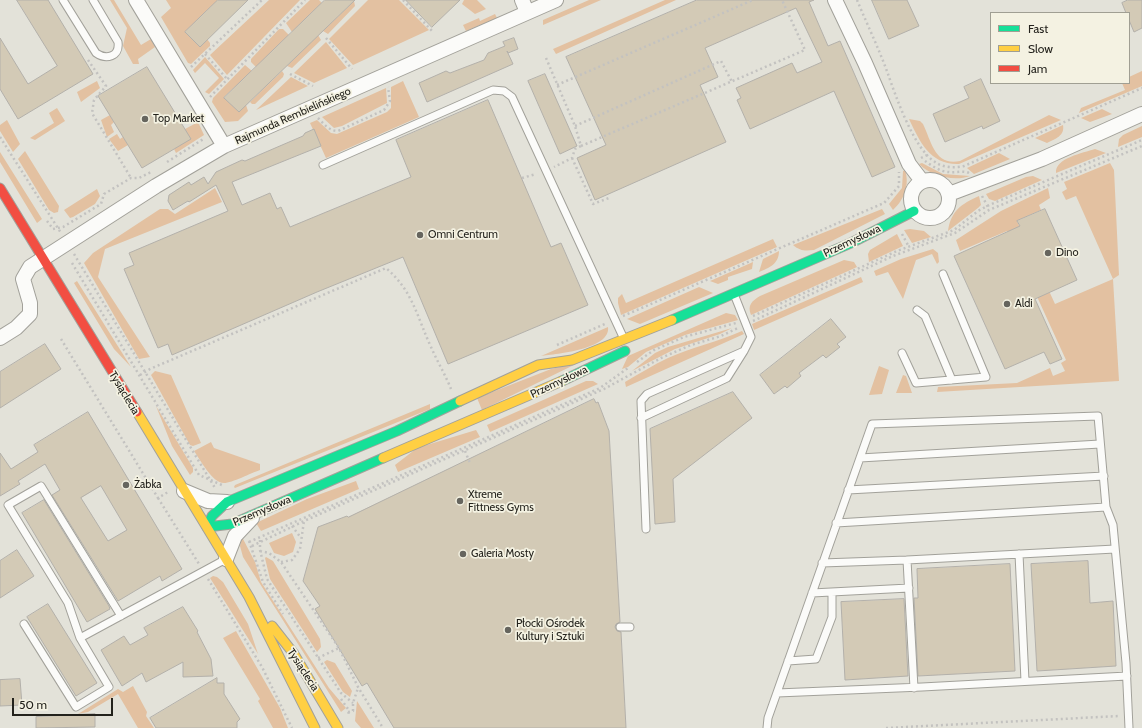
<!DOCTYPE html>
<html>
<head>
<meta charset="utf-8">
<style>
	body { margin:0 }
	#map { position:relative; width:1142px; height:728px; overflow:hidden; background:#e3e2d9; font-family:Cabin,sans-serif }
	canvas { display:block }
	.legend { position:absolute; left:990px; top:12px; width:140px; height:72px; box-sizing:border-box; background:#f4f2e2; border:1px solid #a09f93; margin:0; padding:5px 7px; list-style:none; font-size:12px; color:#23221c }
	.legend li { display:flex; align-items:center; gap:8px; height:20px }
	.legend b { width:20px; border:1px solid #a09f93 }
	.scale { position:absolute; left:12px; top:698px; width:101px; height:18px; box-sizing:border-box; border:2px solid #23221c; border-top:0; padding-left:5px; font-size:12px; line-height:14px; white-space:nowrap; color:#23221c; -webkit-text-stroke:3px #f4f2e2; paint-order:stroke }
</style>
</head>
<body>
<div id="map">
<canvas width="1142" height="728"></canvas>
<ul class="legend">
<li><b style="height:5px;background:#16e098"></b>Fast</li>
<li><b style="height:5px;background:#ffcf43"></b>Slow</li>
<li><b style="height:5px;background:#f24e42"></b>Jam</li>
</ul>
<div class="scale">50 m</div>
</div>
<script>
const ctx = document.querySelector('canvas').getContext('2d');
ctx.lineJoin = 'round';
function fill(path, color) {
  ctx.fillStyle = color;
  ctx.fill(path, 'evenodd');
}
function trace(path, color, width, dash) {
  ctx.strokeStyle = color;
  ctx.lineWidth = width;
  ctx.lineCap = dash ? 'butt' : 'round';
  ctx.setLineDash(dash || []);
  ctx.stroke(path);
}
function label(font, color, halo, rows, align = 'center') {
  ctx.font = font + ' Cabin,sans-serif';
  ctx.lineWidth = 3.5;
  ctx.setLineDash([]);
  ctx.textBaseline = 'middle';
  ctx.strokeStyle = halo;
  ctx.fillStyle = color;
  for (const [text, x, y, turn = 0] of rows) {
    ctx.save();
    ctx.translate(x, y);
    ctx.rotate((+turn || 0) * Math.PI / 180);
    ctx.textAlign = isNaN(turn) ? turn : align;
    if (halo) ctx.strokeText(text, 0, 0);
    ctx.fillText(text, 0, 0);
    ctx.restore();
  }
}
const green = new Path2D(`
	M110 0H114L141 45 151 39 155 47 138 59 139 64H133L123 46 127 28Z
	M166 0H218L185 32 200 47 207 39 210 43V46L191 64 188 63 161 17 171 8Z
	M269 0H300L227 75 210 55Z
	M310 0H319L322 3 292 32 286 23Z
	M368 0H399L429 30 353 65 329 39Z
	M464 0H477L486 9 475 14 462 4Z
	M589 0H601L543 25V20Z
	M665 0H676L556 54 553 49Z
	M354 1 355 6 328 34 323 31Z
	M495 14 497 18 466 31 463 25 479 18 480 21Z
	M279 29H283L289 35 256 67 251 62V59Z
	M318 35 321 40 292 68 287 66Z
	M326 42 347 68 314 83 294 73Z
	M205 57 224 79 209 94 205 92 219 78 205 63 195 73 193 70Z
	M245 65 252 71 224 97 239 112 246 105 248 111 238 121 225 122 212 102 213 98Z
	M282 71 284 74 283 77 255 104H252L250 102Z
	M1142 71V86L1079 113 1081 108 1125 90 1122 83H1129V77Z
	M291 77 308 86 256 110Z
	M97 81 100 88 81 102 77 92Z
	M403 81 419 117 326 158 310 123 317 120 331 133 337 134 387 112 391 108V87Z
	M386 88 387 103 342 126 334 128 322 117Z
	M57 108 65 121 35 140 30 138 54 123 49 113Z
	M1102 109 1112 114 1090 122 1081 118Z
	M110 115 114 122 111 125 114 132 107 137 101 120Z
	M1049 115 1061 120 959 164C930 165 920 142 909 119L920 121 923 124C932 143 935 166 960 161Z
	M7 120 20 144 13 152 0 131V125Z
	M198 122 204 135 176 153 174 149 185 129Z
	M1063 125C1065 136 1055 139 1047 143L1035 138Z
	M1142 126V137L1118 147 1119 139 1123 135Z
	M117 134 120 139 123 137 128 145 118 151 109 139Z
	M1095 149 1106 153 1056 173C1055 158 1083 153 1095 149Z
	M25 151 59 206 58 212 54 213 49 210 18 159Z
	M0 152 42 219 37 223 0 162Z
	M999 153 1010 159 974 174 967 168Z
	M922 163 943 174 970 176C954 182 931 176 919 164Z
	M1110 163 1114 170 1119 275 1113 279 1119 381 937 392 938 387 1017 383 1050 368 1053 376 1065 371 1061 363 1066 360 1007 231 960 251 956 240 1001 211 1048 188 1050 198 1039 205 1041 210 1017 221 1055 304 1113 279 1076 196 1066 200 1062 192 1067 189 1064 182Z
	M905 170C910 185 904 200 893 210L889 204 902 188 903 171Z
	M1033 176 1042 180 995 201 989 199 986 194 1026 177Z
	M215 188 222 202 105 249 98 277 150 357 139 359 84 263 93 253 160 209H168L175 214Z
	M97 189 100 196 95 204 73 217 70 218 64 210Z
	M979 196 981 205 978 208 948 231C951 211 961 204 979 196Z
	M882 209 885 214 814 250C805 251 800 251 793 245Z
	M910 229 924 231 931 237 912 243 904 230Z
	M897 234 903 246 869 262 868 254 870 250Z
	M773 239 777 247 621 315 618 303V298L622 294 626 303Z
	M933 249 938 253 939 262 937 264 932 254 916 260 903 299 888 272 876 276 874 271 901 259Z
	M779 251C779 264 769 268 759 272L763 259Z
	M844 260 854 262 857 267 751 315C747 305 752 301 760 296Z
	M753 262 752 269 728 277V280L718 284 710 281Z
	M861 277 863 282 754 330 752 324Z
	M77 281 131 367 114 349 74 283Z
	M699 287 713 293 640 324 627 319Z
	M726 313 735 315 738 320 685 335 646 352 628 367 622 369 628 356Z
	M608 327C611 349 557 354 541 356Z
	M732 328 720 334 675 349 632 371 655 353 668 347Z
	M742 331 744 334 626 387 625 382C639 374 653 365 668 358 692 347 718 342 742 331Z
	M578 363 482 410 477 398 551 369Z
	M879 366 889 370 882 394 869 395Z
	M155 371 171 375 201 443 193 446 190 445 151 375Z
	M903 375 906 376 912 393H896Z
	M586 381H593L598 384 490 432 487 425Z
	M430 404V409L235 488 234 487 235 485Z
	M156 406 193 468V472L190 475 172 446Z
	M476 430 480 437 398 472 395 465 417 448Z
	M211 442 214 448 260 464V470C251 473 232 483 224 483 212 483 200 459 194 451Z
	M356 481 359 489 261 531 256 523 307 499Z
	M292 533 296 542 293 552 284 556 274 553 269 543Z
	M242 537 255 562 261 582 329 688 346 708 341 712 243 557 240 546Z
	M266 557 273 561 320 639 321 647 317 652 270 579 265 558Z
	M213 576 217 577 223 582 248 624 258 654 210 578Z
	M236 631 280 708 288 728H273L258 701 260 699 223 638Z
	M327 660 335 663 352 691 350 697 343 692 324 662Z
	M133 686 147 712 146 716 154 728H138L118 694 88 712 78 714 118 689 123 692Z
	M357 701 374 728H361L355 721Z`);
const building = new Path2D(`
	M17 0H48L93 74 18 119 0 89V38L28 84 57 66Z
	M218 0H248L200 47 185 32Z
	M325 0H355L239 112 224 98Z
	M406 0H460L432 27Z
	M697 0H814L809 2 828 46 840 41 895 167 872 177 834 91 750 129 737 100 741 98 736 88 792 63 797 73 822 62 796 8 705 48 718 77 700 85 726 142 595 200 577 158 606 145 566 57Z
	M872 0H907L919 26 889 39Z
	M1128 0H1142V28L1134 32 1129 20V13H1126L1122 3Z
	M514 38 518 49 508 53 507 51 513 64 427 102 419 83 446 71 450 73 484 60 488 53 505 46 503 42Z
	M147 67 191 139 142 168 98 96Z
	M545 74 577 146 560 154 528 81Z
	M981 79 1000 121 983 129 982 126 945 142 933 114 969 98 964 87Z
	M488 100 551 247 561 243 588 305 448 364 403 257 317 292 172 355 168 344 158 348 124 269 134 265 129 253 228 211 216 185 189 202 188 201 173 210 168 201 169 195 189 182 191 185 204 177 208 184 216 172 242 160 245 161 303 136 305 133 314 129 321 146 232 182 242 205 270 193 277 209 281 207 290 227 411 177 396 140Z
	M1045 209 1077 280 1035 299 1062 359 1050 364 1044 352 1005 369 954 256 1020 226 1017 221Z
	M831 319 846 337 837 344 840 347 826 358 823 355 799 373 801 376 787 388 785 386 774 394 760 375Z
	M45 344 61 369 0 408V372Z
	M733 392 752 418 673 479 675 522 655 524 650 429Z
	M594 399 596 403 598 402 609 431 620 622 616 624 615 627 617 631 621 632 626 728H394L367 683 362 686 315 609 320 606 303 581 318 527 347 516 348 517Z
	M88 412 182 569 162 581 160 576 118 601 52 495 60 490 45 464 18 481 20 484 0 496V453L11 469 38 452 34 445ZM101 486 127 530 108 541 81 498Z
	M44 500 109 606 110 609 87 622 22 513Z
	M17 550 34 576 0 598V561Z
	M1088 561 1090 603 1113 601 1116 666 1037 671 1031 564Z
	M1010 564 1015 671 918 676 914 598H918L917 569Z
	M904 599 908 676 845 680 841 602Z
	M48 604 97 683 76 696 27 617Z
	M183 607 198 631 197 632 211 659 213 676 183 677V662L146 682 142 673 122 686 101 650 124 636 130 645 148 635 144 628Z
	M217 678V683H224V694L240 719 237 722V728H156L150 718Z
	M20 679 22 705 0 706V680Z
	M95 714V727L36 728V717Z`);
const path = new Path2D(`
	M403 0 433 32
	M857 0C867 24 879 49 888 74 896 97 914 149 935 162 943 168 955 168 964 166L1142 88
	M326 38 352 69
	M205 54 227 79
	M546 58 575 126 581 146 575 149 572 158 554 167
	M88 60 106 86 94 100 92 113 131 178
	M191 67 262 0
	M290 74 313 86
	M557 85 753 0
	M210 97 305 0
	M318 118C324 124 329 131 338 131L384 110 390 101 388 87
	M575 126 721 61 732 82
	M0 137 61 233
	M581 146 805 50 782 0
	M572 158 593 204 609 198
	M921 158 927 155
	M925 161C932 166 941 172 949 172 956 173 963 170 969 173
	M167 162 205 138
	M522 178 536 174
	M982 196 988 207
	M47 221 53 229 63 227 101 204 104 194 131 178H139L151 172
	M902 234 909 247
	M74 254 215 488
	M72 263 199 475 224 486
	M623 316 884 203 899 186V172
	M753 316 897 251 954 230 978 211 987 206 1142 140
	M753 321 893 256 955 233 989 210 1142 146
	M61 339 158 498 168 492
	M557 345 607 323
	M637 362 654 350 684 337 736 323
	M140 375 150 369 386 268C413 291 417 317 431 347 437 361 445 374 451 389
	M465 451 470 463
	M158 498 199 564
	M292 526 301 538
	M260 540V550L267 579 341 693 353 703
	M249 541 263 582 283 614
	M249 542 600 388 628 368
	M252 546 304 521 604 389 661 358 691 345 721 336 738 328
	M260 551 269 553 281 562 339 648 358 687 383 728
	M281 562 292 560 300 549 304 521
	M208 579 262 667 292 728
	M318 658 339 648
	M341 699 348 709 349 715
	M348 712 353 711V703L358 688
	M886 728 1119 716`);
const lane = new Path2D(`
	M63 0 96 53C106 60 120 57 118 42L93 0
	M323 165 493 90 504 91 512 97 624 339
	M917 310 925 316 952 380
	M902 353 916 383 986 377 943 274
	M641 418 727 378 744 351
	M860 458 1100 444
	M848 490 1104 476
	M836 523 1106 507
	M646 529 641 401 647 394 744 351 751 337 734 294
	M1019 554 1025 681
	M907 560 1115 549
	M822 563 907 560 914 688
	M812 593 909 588
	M24 624 76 707 109 687 80 638 226 559
	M620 627H630
	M80 638 68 603 8 505 41 486 121 616
	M788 661 816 659 832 617V592
	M777 693 922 687 1127 676
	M767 728 768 718 872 424 1098 416 1106 507 1113 525 1126 663 1129 728`);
const street = new Path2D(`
	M136 0 224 146
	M522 0 527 12
	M835 0 865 63 909 164 922 181
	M911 199a19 19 0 1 1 38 0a19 19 0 1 1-38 0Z
	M949 194 1042 159 1142 114
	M0 338 16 328 30 314V303L23 279 30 267 156 186 224 146 556 0
	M184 491 208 501 227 502
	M226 559 235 536 252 518`);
const fast = new Path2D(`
	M672 320 851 243 914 211
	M562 381 625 351
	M207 527 212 516 227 502 397 431 460 401
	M207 527 232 524 383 458`);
const slow = new Path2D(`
	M460 401 538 365 572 360 672 320
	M137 412 249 597 315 728
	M383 458 562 381
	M272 626 294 654 338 728`);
const jam = new Path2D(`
	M0 188 137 412`);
const markers = [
	[145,119,4,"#66655e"],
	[420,235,4,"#66655e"],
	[1048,253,4,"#66655e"],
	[1007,304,4,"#66655e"],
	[126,485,4,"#66655e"],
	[460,501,4,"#66655e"],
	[463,554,4,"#66655e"],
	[508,630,4,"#66655e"]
];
const streetNames = [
	["Rajmunda Rembielińskiego",293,116,-24],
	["Przemysłowa",852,241,-25],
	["Przemysłowa",559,382,-25],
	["Tysiąclecia",124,393,59],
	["Przemysłowa",262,511,-23],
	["Tysiąclecia",303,670,57]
];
const poiNames = [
	["Top Market",153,119],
	["Omni Centrum",428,235],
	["Dino",1056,253],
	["Aldi",1015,304],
	["Żabka",134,485],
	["Xtreme",468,495],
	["Fittness Gyms",468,508],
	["Galeria Mosty",471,554],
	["Płocki Ośrodek",516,624],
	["Kultury i Sztuki",516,637]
];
fill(green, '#e3c1a1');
fill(building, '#d3cab6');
trace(building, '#b3b0aa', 1);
trace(lane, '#a2a19a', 9);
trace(street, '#a2a19a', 16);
trace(fast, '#a2a19a', 11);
trace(slow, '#a2a19a', 11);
trace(jam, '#a2a19a', 11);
trace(path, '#c3c2c0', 2.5, [2, 3]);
trace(lane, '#fbfbf9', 7);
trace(street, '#fbfbf9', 14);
trace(fast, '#16e098', 9);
trace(slow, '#ffcf43', 9);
trace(jam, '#f24e42', 9);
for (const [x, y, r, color] of markers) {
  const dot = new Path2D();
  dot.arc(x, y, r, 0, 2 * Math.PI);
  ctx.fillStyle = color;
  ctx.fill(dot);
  trace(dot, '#f4f2e2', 1.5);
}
label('11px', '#23221c', '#f4f2e2', streetNames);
label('11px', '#23221c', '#f4f2e2', poiNames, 'left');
</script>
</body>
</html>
